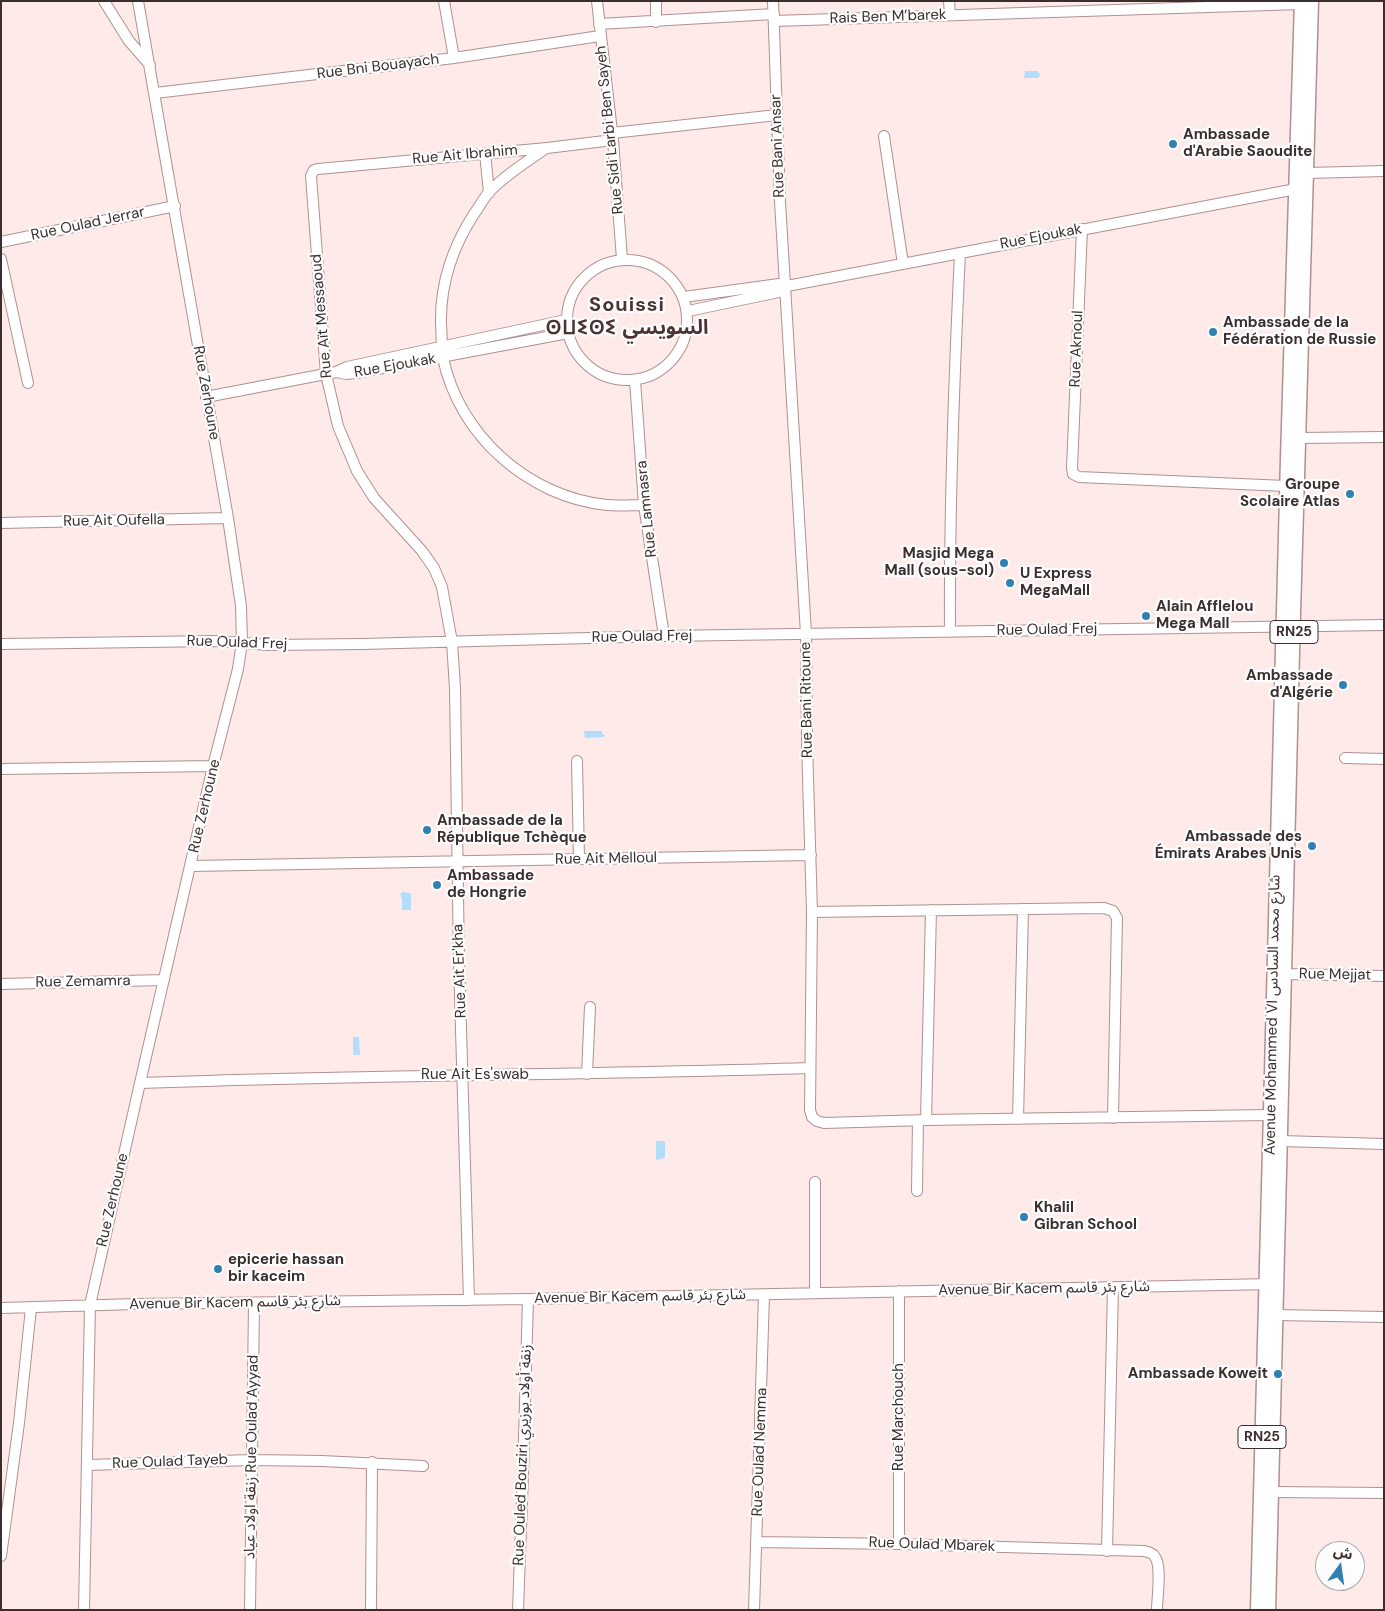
<!DOCTYPE html>
<html>
<head>
<meta charset="utf-8">
<style>
	body { margin:0 }
	#map { position:relative; width:1385px; height:1611px; overflow:hidden; background:#ffeaea; font-family:"DM Sans","Noto Sans Arabic",sans-serif }
	canvas { display:block }
	.frame { position:absolute; inset:0; border:2px solid #3b2e2e; pointer-events:none }
	.north { position:absolute; left:1315px; top:1541px; width:50px; height:50px; box-sizing:border-box; background:#fdfdfd; border:1px solid #afaaaa; border-radius:50%; rotate:14deg; font-size:14px; font-weight:700; line-height:20px; text-align:center; color:#3b2e2e }
	.north::after { content:''; display:block; margin:auto; width:18px; height:22px; background:#2f81b1; clip-path:polygon(50% 0,100% 100%,50% 72%,0 100%) }
</style>
</head>
<body>
<div id="map">
<canvas width="1385" height="1611"></canvas>
<div class="frame"></div>
<div class="north">ش</div>
</div>
<script>
const ctx = document.querySelector('canvas').getContext('2d');
ctx.lineJoin = 'round';
function fill(path, color) {
  ctx.fillStyle = color;
  ctx.fill(path, 'evenodd');
}
function trace(path, color, width, dash) {
  ctx.strokeStyle = color;
  ctx.lineWidth = width;
  ctx.lineCap = dash ? 'butt' : 'round';
  ctx.setLineDash(dash || []);
  ctx.stroke(path);
}
function label(font, color, halo, rows, align = 'center') {
  ctx.font = font + ' "DM Sans","Noto Sans Arabic","Noto Sans Tifinagh",sans-serif';
  ctx.lineWidth = 4.5;
  ctx.setLineDash([]);
  ctx.textBaseline = 'middle';
  ctx.strokeStyle = halo;
  ctx.fillStyle = color;
  for (const [text, x, y, turn = 0] of rows) {
    ctx.save();
    ctx.translate(x, y);
    ctx.rotate((+turn || 0) * Math.PI / 180);
    ctx.textAlign = isNaN(turn) ? turn : align;
    if (halo) ctx.strokeText(text, 0, 0);
    ctx.fillText(text, 0, 0);
    ctx.restore();
  }
}
const water = new Path2D(`
	M1025 71H1038L1040 75 1038 78H1024Z
	M584 731H602V734L605 735 604 737 585 738Z
	M402 892 411 893V910H402V898L400 895Z
	M353 1037H359L360 1055H353Z
	M656 1141H665V1158L656 1160Z`);
const minor = new Path2D(`
	M104 1 129 41 150 65
	M444 1 454 58
	M597 1 613 140 622 259
	M656 1V22
	M773 1 780 202 806 634 807 743 812 912 810 1110 812 1117 817 1121 824 1123 926 1120 1270 1115
	M949 1 950 15
	M774 21 1301 4
	M599 24 774 14
	M155 93 454 58 600 36
	M612 133 777 115
	M884 136 903 264
	M546 148C527 162 506 174 489 192 484 198 479 207 474 214 452 248 440 283 441 324 442 335 441 347 443 358 459 435 528 497 607 505 619 506 632 505 644 505
	M485 153 489 193
	M1308 173 1384 171
	M1082 229 1072 468 1073 474 1079 477 1286 486
	M1 242 175 206
	M1 259 28 383
	M567 320a60 60 0 1 1 120 0a60 60 0 1 1-120 0Z
	M684 297 779 284 787 286 1296 189
	M688 311 779 292 787 286
	M337 372 346 374 356 373 568 333
	M635 380 644 505 664 636
	M206 397 336 372 347 367 566 320
	M1300 438 1384 437
	M1 523 228 518
	M950 632C949 505 954 379 960 253
	M1 644 217 641 269 645 362 644 664 636 1384 625
	M1345 758 1384 759
	M577 761 579 859
	M1 769 213 766
	M191 866 811 855
	M812 912 1104 908 1113 911 1117 918 1113 1118
	M1285 974 1384 976
	M1 984 164 980
	M587 1074 590 1007
	M140 1083C363 1075 586 1075 809 1068
	M1018 1119 1023 909
	M926 1120 931 910
	M1281 1141 1384 1144
	M815 1182V1293
	M917 1191 918 1120
	M899 1291V1544
	M469 1300 459 962 455 688 452 642 442 587 434 568 422 551 374 498 357 471 338 426 326 374 311 176 314 170 318 169 547 148 613 140
	M1 1308 136 1304 528 1299 1272 1284
	M1277 1315 1384 1317
	M87 1465 252 1460 322 1461 423 1466
	M1272 1492 1384 1493
	M757 1542 899 1544 1144 1551C1148 1552 1153 1553 1155 1557 1162 1566 1157 1598 1157 1610
	M1107 1551 1113 1288
	M1 1556 19 1423 31 1308
	M84 1610 90 1305 140 1083 213 766 238 669 242 642 241 606 228 518 138 1
	M250 1610 254 1304
	M371 1610 372 1462
	M518 1610 523 1474 528 1299
	M754 1610 764 1295`);
const major = new Path2D(`
	M1257 1610 1287 458 1301 1
	M1269 1610 1294 612 1312 1`);
const markers = [
	[1173,144,5,"#2f81b1"],
	[1213,332,5,"#2f81b1"],
	[1350,494,5,"#2f81b1"],
	[1004,563,5,"#2f81b1"],
	[1010,583,5,"#2f81b1"],
	[1146,616,5,"#2f81b1"],
	[1343,685,5,"#2f81b1"],
	[427,830,5,"#2f81b1"],
	[1312,846,5,"#2f81b1"],
	[437,885,5,"#2f81b1"],
	[1024,1217,5,"#2f81b1"],
	[218,1269,5,"#2f81b1"],
	[1278,1374,5,"#2f81b1"]
];
const shields = [
	[1294,632,48],
	[1262,1437,48]
];
const shieldNames = [
	["RN25",1294,632],
	["RN25",1262,1437]
];
const streetNames = [
	["Rais Ben M’barek",888,17,-2],
	["Rue Bni Bouayach",378,67,-7],
	["Rue Sidi Larbi Ben Sayeh",610,130,-96],
	["Rue Bani Ansar",778,146,-92],
	["Rue Ait Ibrahim",465,155,-5],
	["Rue Oulad Jerrar",88,224,-12],
	["Rue Ejoukak",1041,237,-11],
	["Rue Aït Messaoud",322,316,-95],
	["Rue Aknoul",1077,349,-88],
	["Rue Ejoukak",395,366,-10],
	["Rue Zerhoune",206,393,80],
	["Rue Lamnasra",647,509,-96],
	["Rue Ait Oufella",114,521,-1],
	["Rue Oulad Frej",1047,630,-1],
	["Rue Oulad Frej",642,637,-1],
	["Rue Oulad Frej",237,643,2],
	["Rue Bani Ritoune",807,700,-91],
	["Rue Zerhoune",205,806,-77],
	["Rue Ait Melloul",606,859,-1],
	["Rue Ait Er'kha",460,971,-92],
	["Rue Mejjat",1335,975,1],
	["Rue Zemamra",83,982,-1],
	["Avenue Mohammed VI شارع محمد السادس",1273,1015,-89],
	["Rue Ait Es'swab",475,1075],
	["Rue Zerhoune",113,1200,-77],
	["Avenue Bir Kacem شارع بئر قاسم",1044,1289,-1],
	["Avenue Bir Kacem شارع بئر قاسم",640,1297,-1],
	["Avenue Bir Kacem شارع بئر قاسم",235,1303,-1],
	["Rue Marchouch",899,1417,-90],
	["Rue Oulad Nemma",760,1452,-88],
	["Rue Ouled Bouziri زنقة أولاد بوزيري",523,1455,-88],
	["زنقة اولاد عياد Rue Oulad Ayyad",252,1457,-89],
	["Rue Oulad Tayeb",170,1462,-2],
	["Rue Oulad Mbarek",932,1545,2]
];
const poiNames = [
	["Ambassade",1183,135],
	["d'Arabie Saoudite",1183,152],
	["Ambassade de la",1223,323],
	["Fédération de Russie",1223,340],
	["Groupe",1340,485,"right"],
	["Scolaire Atlas",1340,502,"right"],
	["Masjid Mega",994,554,"right"],
	["Mall (sous-sol)",994,571,"right"],
	["U Express",1020,574],
	["MegaMall",1020,591],
	["Alain Afflelou",1156,607],
	["Mega Mall",1156,624],
	["Ambassade",1333,676,"right"],
	["d'Algérie",1333,693,"right"],
	["Ambassade de la",437,821],
	["République Tchèque",437,838],
	["Ambassade des",1302,837,"right"],
	["Émirats Arabes Unis",1302,854,"right"],
	["Ambassade",447,876],
	["de Hongrie",447,893],
	["Khalil",1034,1208],
	["Gibran School",1034,1225],
	["epicerie hassan",228,1260],
	["bir kaceim",228,1277],
	["Ambassade Koweit",1268,1374,"right"]
];
const districtNames = [
	["Souissi",627,306],
	["ⵙⵡⵉⵙⵉ السويسي",627,329]
];
fill(water, '#b4ddfb');
trace(minor, '#b09090', 12);
trace(major, '#b09090', 15);
trace(minor, '#fff', 10);
trace(major, '#fff', 12);
for (const [x, y, r, color] of markers) {
  const dot = new Path2D();
  dot.arc(x, y, r, 0, 2 * Math.PI);
  ctx.fillStyle = color;
  ctx.fill(dot);
  trace(dot, '#fdfdfd', 2);
}
for (const [x, y, w] of shields) {
  const box = new Path2D();
  box.roundRect(x - w / 2, y - 11.5, w, 23, 4);
  ctx.fillStyle = '#fdfdfd';
  ctx.fill(box);
  trace(box, '#3b2e2e', 1);
}
label('bold 14px', '#3b2e2e', null, shieldNames);
label('15px', '#3b2e2e', '#fdfdfd', streetNames);
label('bold 15px', '#3b2e2e', '#fdfdfd', poiNames, 'left');
ctx.letterSpacing = '1px';
label('bold 20px', '#4d3233', '#fdfdfd', districtNames);
ctx.letterSpacing = '0px';
</script>
</body>
</html>
